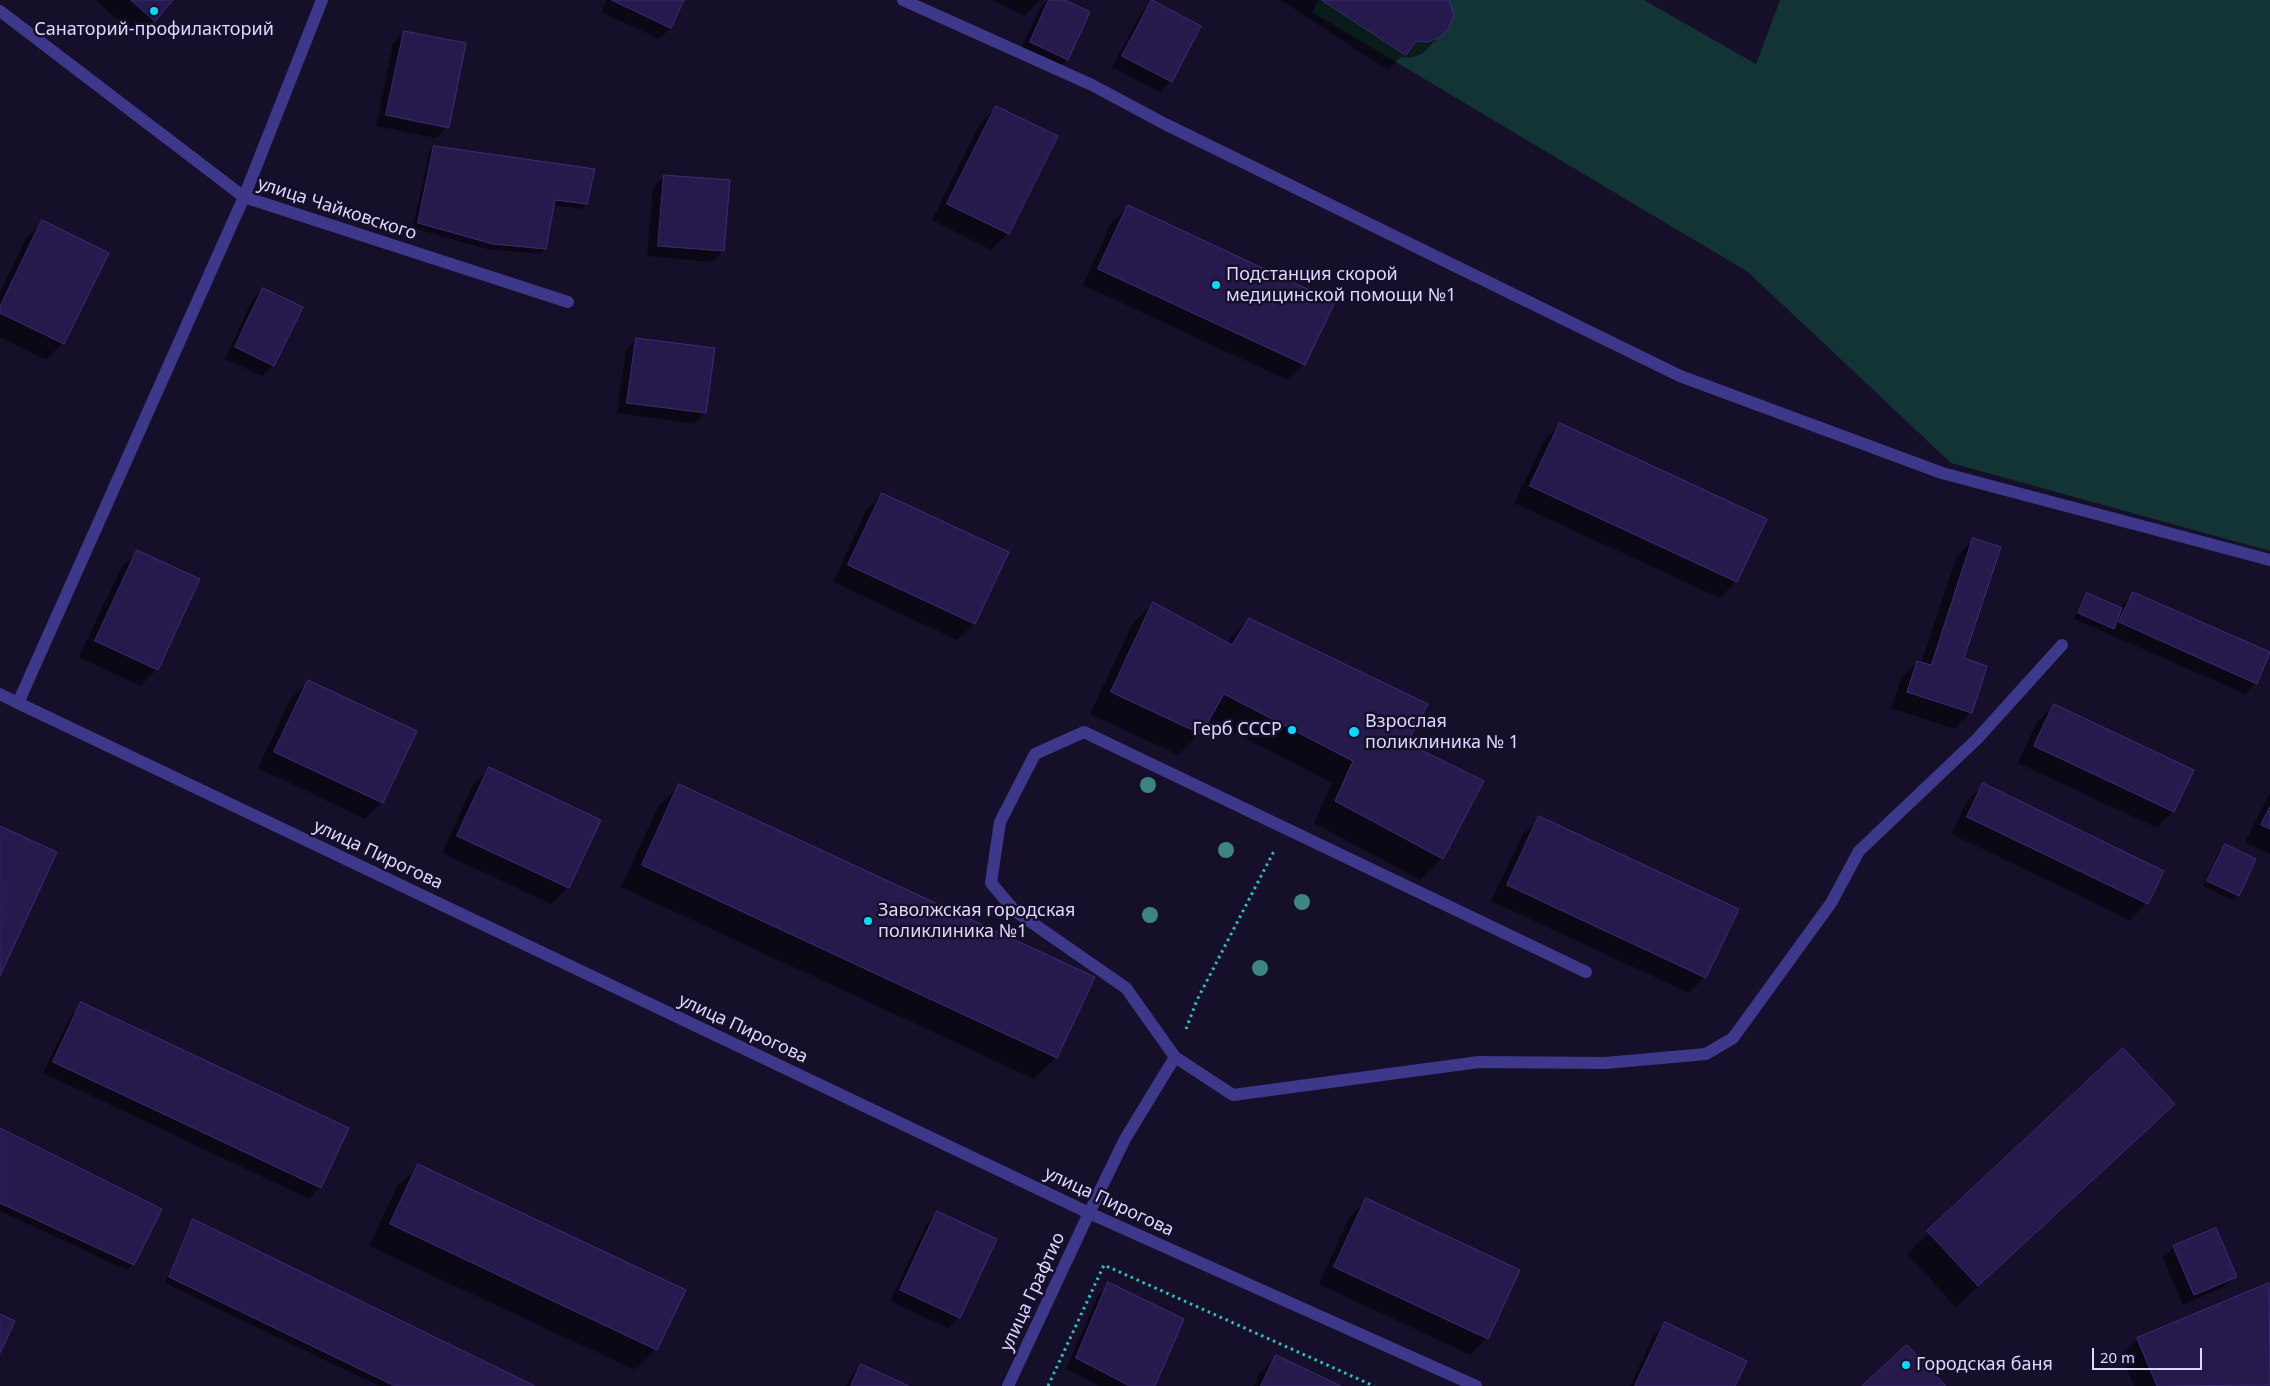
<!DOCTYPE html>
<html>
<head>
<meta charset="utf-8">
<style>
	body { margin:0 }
	#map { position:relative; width:2270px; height:1386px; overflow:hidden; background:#150f2a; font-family:"Noto Sans",sans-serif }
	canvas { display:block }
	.scale { position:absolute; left:2092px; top:1348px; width:110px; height:22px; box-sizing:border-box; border:2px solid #ded8ff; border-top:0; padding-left:6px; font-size:15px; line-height:18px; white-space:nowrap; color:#ded8ff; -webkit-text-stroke:4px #150f2a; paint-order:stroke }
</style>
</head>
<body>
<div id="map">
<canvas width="2270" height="1386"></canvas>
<div class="scale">20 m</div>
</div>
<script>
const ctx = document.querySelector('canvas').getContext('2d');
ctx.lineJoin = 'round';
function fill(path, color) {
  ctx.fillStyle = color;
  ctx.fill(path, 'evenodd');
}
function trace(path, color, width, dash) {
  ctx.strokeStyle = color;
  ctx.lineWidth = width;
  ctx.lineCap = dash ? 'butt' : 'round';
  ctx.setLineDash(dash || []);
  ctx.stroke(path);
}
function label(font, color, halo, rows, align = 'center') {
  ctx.font = font + ' "Noto Sans",sans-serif';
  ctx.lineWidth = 5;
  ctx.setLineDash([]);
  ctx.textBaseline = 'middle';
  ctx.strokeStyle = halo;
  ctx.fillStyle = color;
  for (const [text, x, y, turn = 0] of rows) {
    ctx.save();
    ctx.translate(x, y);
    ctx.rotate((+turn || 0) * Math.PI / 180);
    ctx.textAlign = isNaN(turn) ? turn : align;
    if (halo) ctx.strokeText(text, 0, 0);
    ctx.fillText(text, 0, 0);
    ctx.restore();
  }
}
const green = new Path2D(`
	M1319 0H1644L1756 64 1780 0H2270V551L1951 463 1748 272 1312 12Z`);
const shadow = new Path2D(`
	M95 0H172L138 37Z
	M607 0H683L670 28 659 39 601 12Z
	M993 0H1039L1025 16Z
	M1047 0H1062L1067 59 1056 70 1019 53 1041 6Z
	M1280 0H1447L1448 28 1422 54 1410 58 1401 57 1388 70Z
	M1152 2 1200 27 1171 81 1160 92 1112 67 1141 13Z
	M404 32 447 127 436 138 376 126 393 43Z
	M996 107 1056 137 1008 233 991 250 932 220 980 124Z
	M435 147 586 203 581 209 553 205 545 249 540 254 487 249 413 228 429 152Z
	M665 176 723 251 712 262 647 256 653 187Z
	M1128 207 1304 364 1287 380 1083 285 1111 223Z
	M43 222 107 253 63 343 46 360 0 337V292L26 238Z
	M263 289 273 365 262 376 225 359 252 300Z
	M637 339 705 413 694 424 617 413 626 350Z
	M1560 424 1736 582 1720 598 1514 503 1544 441Z
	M882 494 1007 552 974 624 957 640 833 582 866 511Z
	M1973 540 1963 659 1971 712 1954 729 1891 708 1901 679 1917 662 1921 663 1957 556Z
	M138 551 157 669 140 686 79 657 121 568Z
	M2133 593 2256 683 2245 694 2074 619 2082 600 2087 594 2120 608Z
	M1153 603 1226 643 1249 619 1405 743 1442 858 1420 880 1314 823 1332 783 1208 719 1200 733 1178 755 1090 714 1132 625Z
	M308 682 382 802 365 819 258 768 291 698Z
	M2054 706 2173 811 2157 828 2018 763 2037 722Z
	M489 769 568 887 551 904 442 853 473 785Z
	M1983 785 2162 871 2147 903 2130 920 1951 834 1967 801Z
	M680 786 1056 1057 1034 1079 621 887 658 807Z
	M2270 793V854L2245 842Z
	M1540 818 1705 977 1689 993 1491 901 1523 834Z
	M2225 845 2238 895 2232 900 2203 886 2220 850Z
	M82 1004 320 1187 309 1199 43 1073 71 1015Z
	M2123 1050 2152 1125 1956 1307 1907 1254Z
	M0 1130 160 1209 133 1264 127 1270 0 1211Z
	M418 1166 656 1349 635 1370 369 1246 397 1187Z
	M1367 1200 1518 1271 1487 1338 1470 1355 1319 1284 1350 1216Z
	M938 1212 959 1317 948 1328 890 1301 927 1223Z
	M194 1220 532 1386H379L165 1283 189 1225Z
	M2174 1247 2235 1276 2224 1287 2183 1305 2163 1258Z
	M1109 1284 1154 1386H1099L1066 1369 1098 1295Z
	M2269 1284 2270 1386H2134L2121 1355 2138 1339Z
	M1665 1324 1734 1386H1630L1654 1335Z
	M1276 1357 1338 1386H1254L1259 1374Z
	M862 1365 906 1386H846L851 1376Z`);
const building = new Path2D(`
	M131 0H173L155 21Z
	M612 0H684L671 28Z
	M1049 0H1065L1090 12 1068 60 1030 42Z
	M1152 0 1201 26 1172 82 1122 56Z
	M1322 0H1449L1454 15 1449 28 1440 37 1428 42 1416 41 1406 55Z
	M404 31 466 43 449 128 386 115Z
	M996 106 1058 136 1009 234 947 204Z
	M434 146 595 169 587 204 555 200 546 249 493 244 418 223Z
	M664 175 730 180 724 251 658 246Z
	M1128 205 1335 302 1305 365 1098 269Z
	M42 220 109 253 64 344 0 313V307Z
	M263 288 303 307 274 366 235 347Z
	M636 338 715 348 706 413 627 403Z
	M1560 423 1767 519 1737 582 1530 486Z
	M882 493 1009 552 975 624 848 565Z
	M1973 538 2001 547 1964 658 1987 666 1972 713 1907 692 1917 661 1931 665Z
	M137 550 200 579 158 670 95 641Z
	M2133 592 2270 652 2257 684 2119 622Z
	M2087 593 2122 608 2114 629 2078 613Z
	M1153 602 1232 645 1249 618 1428 704 1407 743 1484 781 1443 859 1335 801 1353 761 1224 694 1201 734 1111 692Z
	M308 680 417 731 383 803 274 752Z
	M2054 704 2194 770 2174 812 2034 746Z
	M489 767 601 820 569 888 457 836Z
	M1983 783 2164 871 2148 904 1967 817Z
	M679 784 1095 977 1057 1058 642 865Z
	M2270 807V829L2261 825Z
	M1539 816 1739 909 1706 978 1507 885Z
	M0 826 57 852 0 976Z
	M2225 844 2256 859 2239 896 2207 881Z
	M81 1002 349 1128 321 1188 53 1062Z
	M2123 1048 2175 1104 1978 1286 1927 1231Z
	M0 1128 162 1209 134 1265 0 1203Z
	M418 1164 686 1290 657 1350 390 1224Z
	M1366 1198 1520 1270 1488 1339 1334 1267Z
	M937 1211 997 1239 960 1318 900 1290Z
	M193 1219 535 1386H395L169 1277Z
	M2216 1228 2237 1277 2194 1295 2173 1246Z
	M1108 1282 1184 1319 1155 1386H1130L1076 1358Z
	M2269 1283 2270 1385 2157 1386 2137 1338Z
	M0 1314 15 1321 0 1353Z
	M1665 1322 1747 1361 1735 1386H1635Z
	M1907 1345 1946 1386H1862Z
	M1276 1355 1341 1386H1261Z
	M861 1364 909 1386H851Z`);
const path = new Path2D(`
	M1186 1029 1197 1000 1274 851
	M1048 1386 1104 1265 1374 1386`);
const service = new Path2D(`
	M1175 1057 1126 988 1015 911 991 883 1000 822 1035 754 1084 732 1586 972
	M1089 1213 1125 1139 1175 1057 1233 1095 1479 1062 1605 1063 1706 1054 1733 1038 1831 903 1859 851 1977 739 2062 645`);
const minor = new Path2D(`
	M903 0 1092 85 1165 124 1680 376 1942 473 2270 560
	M0 11 244 197 568 302
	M0 694 18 703
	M1008 1386 1089 1213`);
const tertiary = new Path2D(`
	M322 0 244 197 18 703 1089 1213 1476 1386`);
const trees = [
	[1148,785],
	[1226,850],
	[1302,902],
	[1150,915],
	[1260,968]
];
const markers = [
	[154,11,5,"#04dcff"],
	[1216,285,5,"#04dcff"],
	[1292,730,5,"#04dcff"],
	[1354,732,6,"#04dcff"],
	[868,921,5,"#04dcff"],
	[1906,1365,5,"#04dcff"]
];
const poiNames = [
	["Санаторий-профилакторий",154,30,"center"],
	["Подстанция скорой",1226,275],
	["медицинской помощи №1",1226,296],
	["Взрослая",1365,722],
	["поликлиника № 1",1365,743],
	["Герб СССР",1282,730,"right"],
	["Заволжская городская",878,911],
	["поликлиника №1",878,932],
	["Городская баня",1916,1365]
];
const streetNames = [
	["улица Чайковского",337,209,18],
	["улица Пирогова",378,855,25],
	["улица Пирогова",743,1029,25],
	["улица Пирогова",1109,1202,25],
	["улица Графтио",1033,1292,-65]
];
fill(green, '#123434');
fill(shadow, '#0007');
fill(building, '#261a4c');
trace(building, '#3e2b79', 1);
trace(path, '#2ac1be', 3, [2.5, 4]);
trace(service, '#3e388b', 12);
trace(minor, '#3e388b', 12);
trace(tertiary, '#3e388b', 12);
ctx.fillStyle = '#3d8581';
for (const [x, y] of trees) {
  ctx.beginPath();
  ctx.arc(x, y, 8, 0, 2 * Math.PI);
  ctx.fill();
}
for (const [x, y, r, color] of markers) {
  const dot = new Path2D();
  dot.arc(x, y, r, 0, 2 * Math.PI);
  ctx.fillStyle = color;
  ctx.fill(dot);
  trace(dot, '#150f2a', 2);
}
label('18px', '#ded8ff', '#150f2a', poiNames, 'left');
label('18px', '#ded8ff', '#150f2a', streetNames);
</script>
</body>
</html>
